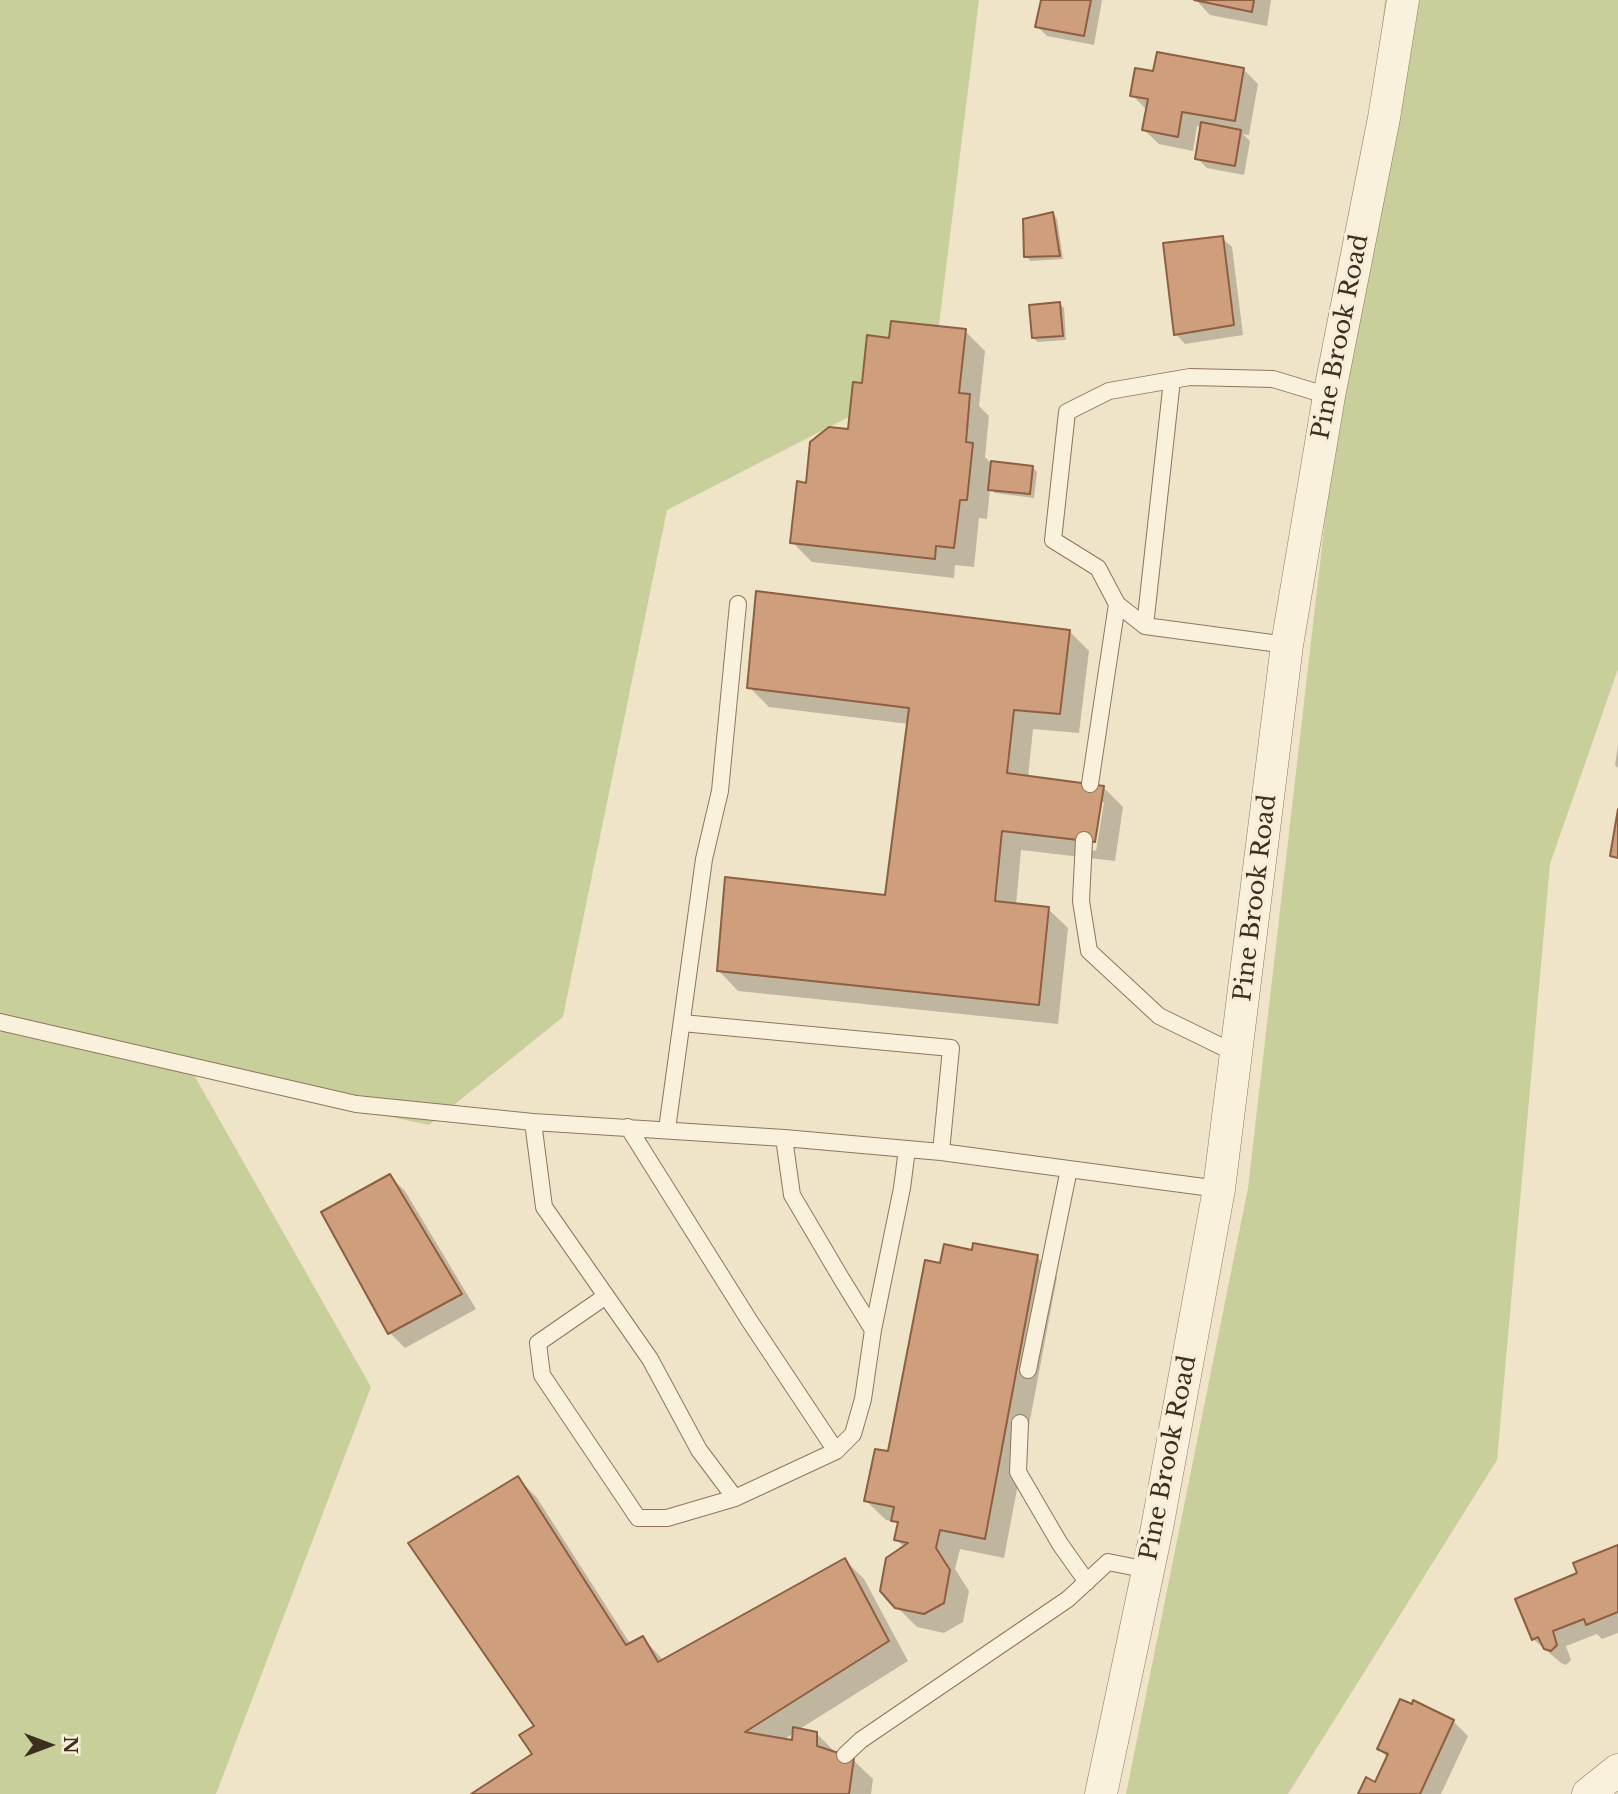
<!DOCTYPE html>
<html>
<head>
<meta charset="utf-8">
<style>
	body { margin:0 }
	#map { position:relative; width:1618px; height:1794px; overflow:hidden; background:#f0e4c8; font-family:"Libre Baskerville",serif }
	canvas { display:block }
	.north { position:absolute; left:14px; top:1710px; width:70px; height:70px; -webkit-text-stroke:5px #f7eed8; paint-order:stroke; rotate:90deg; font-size:19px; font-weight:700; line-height:28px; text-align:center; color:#3d2e20 }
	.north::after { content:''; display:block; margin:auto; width:24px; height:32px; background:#3d2e20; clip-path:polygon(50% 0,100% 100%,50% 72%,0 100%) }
</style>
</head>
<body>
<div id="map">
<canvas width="1618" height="1794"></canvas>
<div class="north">N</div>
</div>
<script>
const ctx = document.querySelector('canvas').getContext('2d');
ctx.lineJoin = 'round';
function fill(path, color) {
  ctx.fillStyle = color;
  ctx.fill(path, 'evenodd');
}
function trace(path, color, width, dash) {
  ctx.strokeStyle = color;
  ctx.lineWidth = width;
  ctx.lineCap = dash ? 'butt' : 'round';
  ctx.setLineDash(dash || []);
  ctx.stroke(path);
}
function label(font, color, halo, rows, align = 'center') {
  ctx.font = font + ' "Libre Baskerville",serif';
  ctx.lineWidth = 7;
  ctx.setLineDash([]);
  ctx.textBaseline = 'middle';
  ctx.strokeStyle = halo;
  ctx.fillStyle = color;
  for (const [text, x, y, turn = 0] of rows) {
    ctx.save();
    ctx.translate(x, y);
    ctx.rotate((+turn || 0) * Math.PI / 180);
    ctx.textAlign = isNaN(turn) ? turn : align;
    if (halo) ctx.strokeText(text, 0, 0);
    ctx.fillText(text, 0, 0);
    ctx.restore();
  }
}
const green = new Path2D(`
	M0 0H979L933 374 667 510 563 1017 429 1125 194 1075 371 1387 216 1794H0Z
	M1385 0H1618V669L1550 864 1497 1460 1288 1794H1126L1248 1188Z`);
const shadow = new Path2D(`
	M1043 0H1102L1094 45 1047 36 1037 26Z
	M1196 0H1271L1267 26 1210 15Z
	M1243 69 1258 84 1249 135 1243 134 1250 141 1244 175 1207 168 1197 158 1202 127 1197 126 1193 151 1159 144 1144 130 1148 111 1132 95 1155 73Z
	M1053 214 1057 219 1063 259 1030 261 1026 256Z
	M1222 238 1232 247 1243 335 1185 344 1176 334Z
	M1059 304 1064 308 1066 340 1038 342 1033 338Z
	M965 331 985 351 979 406 989 416 985 457 991 463 1032 467 1037 472 1034 498 995 493 990 489 987 519 979 518 974 567 955 565 954 578 812 562 792 542 808 485 849 431 864 384 890 340Z
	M1070 632 1089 651 1079 733 1033 729 1028 777 1104 788 1123 807 1115 861 1021 850 1016 905 1048 909 1068 928 1058 1024 738 991 719 971 886 897 909 724 769 707 749 687ZM1100 802H1104L1096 851 1092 850Z
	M1618 745V768L1615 765Z
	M390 1176 405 1191 476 1309 405 1348 390 1333 323 1212Z
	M973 1252 1037 1257 1057 1277 1004 1558 960 1549 955 1569 969 1591 963 1622 944 1633 917 1627 897 1607 904 1547 896 1539 899 1526 895 1522 886 1520 866 1501 890 1454 941 1265Z
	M518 1478 537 1498 631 1645 643 1638 664 1661 845 1560 864 1579 908 1661 798 1730 817 1734 837 1754 853 1760 873 1779 871 1794H474L535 1755 537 1726ZM794 1733 793 1742 783 1740Z
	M1618 1547V1633L1602 1639 1597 1634 1566 1646 1571 1660 1566 1665 1561 1663 1533 1639 1579 1574Z
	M1453 1721 1468 1736 1441 1794H1360L1375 1784 1388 1758 1379 1749Z`);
const building = new Path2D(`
	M1041 0H1091L1084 36 1035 27Z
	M1194 0H1254L1252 12Z
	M1157 52 1244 68 1235 121 1182 112 1178 137 1142 130 1148 99 1130 96 1135 68 1153 71Z
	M1201 122 1241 130 1235 166 1195 159Z
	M1053 212 1060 256 1024 257 1023 219Z
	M1223 236 1234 325 1174 335 1163 243Z
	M1060 302 1063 336 1032 338 1029 305Z
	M891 321 966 329 959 393 970 394 966 442 973 443 967 500H960L954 548 936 546 935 559 790 543 797 481 806 483 810 442 829 427 848 429 853 382 862 383 867 335 889 338Z
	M991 461 1033 466 1030 494 988 490Z
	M756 591 1070 630 1060 714 1014 710 1007 773 1104 786 1095 842 1002 831 995 901 1049 907 1039 1005 717 971 725 877 885 895 909 708 747 688Z
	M1618 809V858L1610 856Z
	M390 1174 462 1294 388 1334 321 1212Z
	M973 1243 1038 1255 985 1539 940 1530 936 1548 950 1570 944 1603 924 1614 895 1608 880 1591 886 1558 908 1543 894 1540 898 1522 891 1521 894 1507 864 1501 875 1449 888 1451 925 1260 940 1263 944 1244 972 1250Z
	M518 1476 626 1645 643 1636 658 1662 845 1558 889 1641 745 1732 792 1740 793 1727 817 1732V1746L854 1758 849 1794H471L532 1754 519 1735 534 1726 408 1543Z
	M1618 1545V1612L1586 1625 1584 1619 1553 1631 1557 1645 1551 1651 1544 1649 1538 1637 1532 1640 1515 1599 1577 1573 1573 1563Z
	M1400 1699 1412 1704 1413 1700 1454 1720 1420 1794H1358L1366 1777 1375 1782 1388 1754 1377 1749Z`);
const lane = new Path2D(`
	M1145 626 1172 380
	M1287 645 1145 626 1117 604 1098 568 1053 540 1067 412 1109 391 1190 377 1273 379 1329 396
	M1090 784 1117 604
	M1084 840 1081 901 1089 951 1159 1016 1237 1054
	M0 1022 356 1104 533 1122 784 1138 941 1152 1219 1189
	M682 1023 951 1048 941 1152
	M533 1122 544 1207 650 1359 699 1450 735 1498 836 1451 853 1434 863 1399 873 1330 902 1188 907 1149
	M628 1127 749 1320 836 1451
	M667 1129 704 859 720 791 738 604
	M784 1138 792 1195 841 1278 873 1330
	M606 1296 538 1343 542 1375 638 1518H667L735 1498
	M1028 1370 1069 1169
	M1020 1423 1018 1472 1060 1544 1087 1582
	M845 1755 861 1740 1068 1599 1108 1562 1148 1570`);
const street = new Path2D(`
	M1101 1794 1157 1528 1219 1189 1287 645 1329 396 1384 118 1403 0
	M1588 1794 1618 1770`);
const streetNames = [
	["Pine Brook Road",1341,337,-79],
	["Pine Brook Road",1256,898,-83],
	["Pine Brook Road",1169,1458,-79]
];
fill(green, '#c9cf9b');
fill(shadow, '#0003');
fill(building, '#cf9f7d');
trace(building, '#8d5f41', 2);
trace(lane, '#8d765c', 18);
trace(street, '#8d765c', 33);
trace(lane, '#faf1dc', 16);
trace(street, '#faf1dc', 32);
label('24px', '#3d2e20', '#f7eed8', streetNames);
</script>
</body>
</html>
